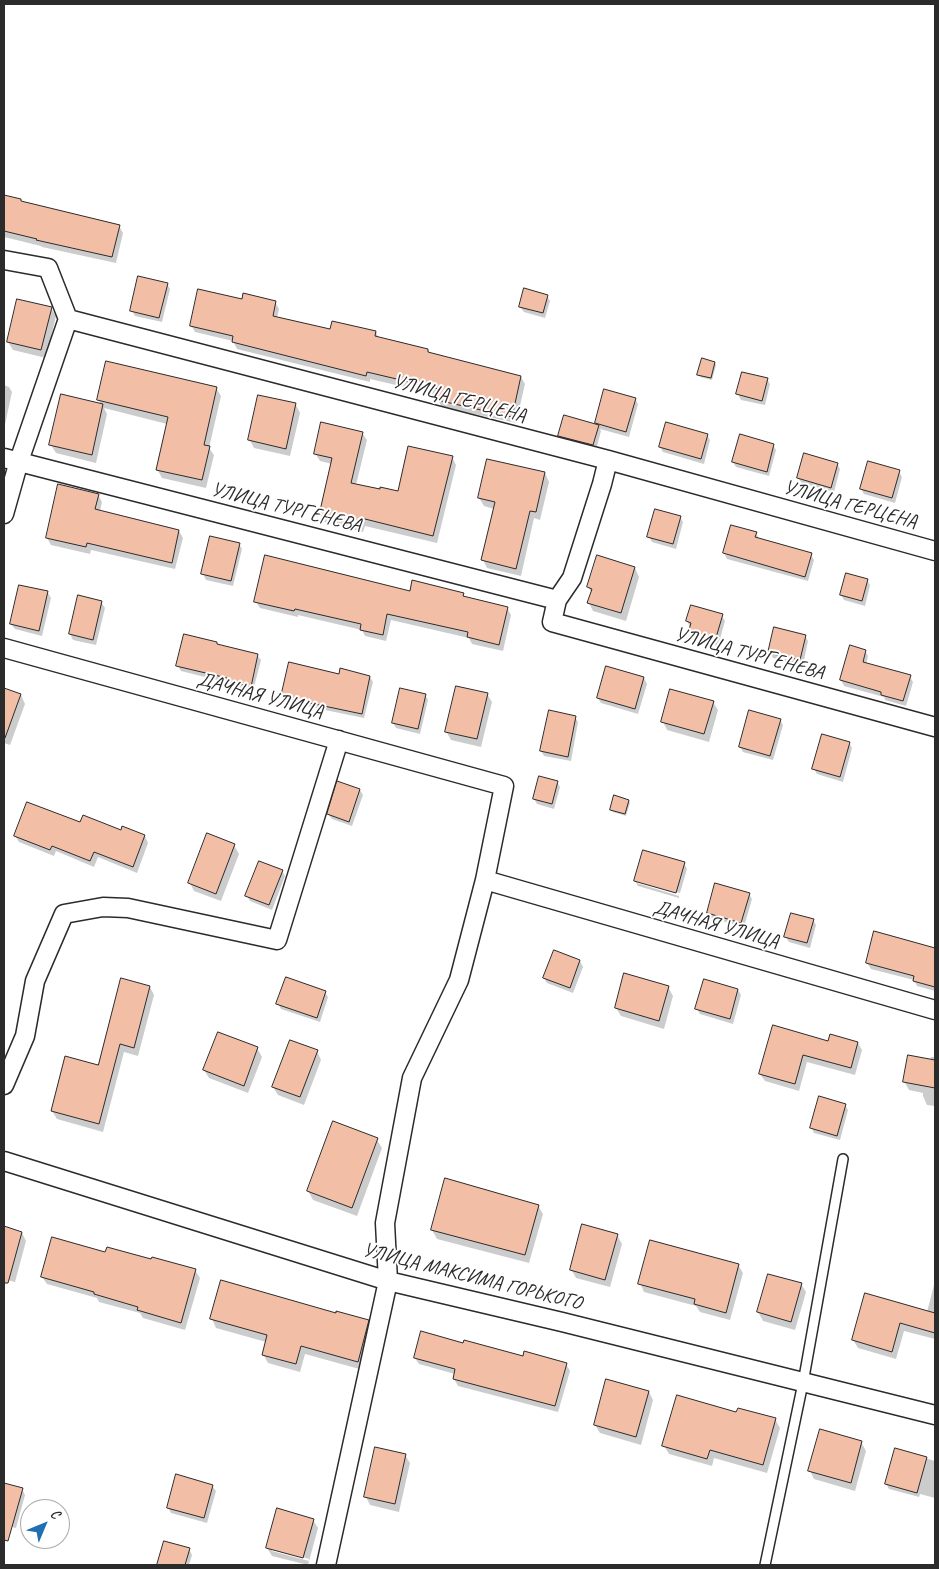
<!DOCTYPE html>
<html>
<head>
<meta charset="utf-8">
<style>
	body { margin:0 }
	#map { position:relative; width:939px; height:1569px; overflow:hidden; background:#fff; font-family:Caveat,sans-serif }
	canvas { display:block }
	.frame { position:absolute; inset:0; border:5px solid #2b2b2b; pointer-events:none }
	.north { position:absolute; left:20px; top:1499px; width:50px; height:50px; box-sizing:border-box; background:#fff; border:1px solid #aaa; border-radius:50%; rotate:45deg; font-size:14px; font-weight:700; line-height:20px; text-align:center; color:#2b2b2b }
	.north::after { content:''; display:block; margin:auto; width:18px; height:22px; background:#1f6fb2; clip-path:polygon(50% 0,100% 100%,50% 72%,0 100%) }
</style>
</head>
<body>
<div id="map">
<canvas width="939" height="1569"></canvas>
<div class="frame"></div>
<div class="north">С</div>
</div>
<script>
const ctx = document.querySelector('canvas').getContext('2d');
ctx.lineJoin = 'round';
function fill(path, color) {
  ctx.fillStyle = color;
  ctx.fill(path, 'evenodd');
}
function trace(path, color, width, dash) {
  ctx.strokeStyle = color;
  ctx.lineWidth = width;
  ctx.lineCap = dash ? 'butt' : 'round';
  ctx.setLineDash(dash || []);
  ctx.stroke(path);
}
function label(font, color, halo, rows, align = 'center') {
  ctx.font = font + ' Caveat,sans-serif';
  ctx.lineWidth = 4;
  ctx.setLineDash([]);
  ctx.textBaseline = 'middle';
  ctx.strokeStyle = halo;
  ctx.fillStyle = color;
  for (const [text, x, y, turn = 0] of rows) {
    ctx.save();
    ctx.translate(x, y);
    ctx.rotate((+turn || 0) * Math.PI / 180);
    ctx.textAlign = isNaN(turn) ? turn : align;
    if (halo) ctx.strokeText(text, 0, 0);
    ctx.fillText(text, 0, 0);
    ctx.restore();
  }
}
const shadow = new Path2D(`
	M4 196 21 200 22 203 119 226 123 233 116 263 42 247 41 246 4 237Z
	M167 284 170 289 162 322 135 316 132 311Z
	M547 296 550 301 545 318 524 312 520 307Z
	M243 301 275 302 279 309 277 318 331 331 376 332 379 339 428 350 430 354 521 377 525 384 516 423 442 407 438 400 439 395 370 379V382L237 349 233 341 195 332 191 325Z
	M51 308 56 316 46 358 13 350 8 342Z
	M715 363 716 365 712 380 700 377 699 374Z
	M767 379 770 384 765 405 741 400 738 394Z
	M4 385 9 387 12 392 4 429Z
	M216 388 221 396 209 448 214 455 206 488 162 478 157 469 167 424 104 408 107 414 96 463 56 453 51 445 102 405 98 400Z
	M605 391 635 399 638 404 629 437 600 429 601 431 596 450 562 441 559 436 597 426 596 423Z
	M296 405 300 413 290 456 254 448 249 439Z
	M362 433 367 440 356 485 399 492 452 457 456 465 437 543 365 526 363 532 324 522 320 515 332 464 320 461 315 453Z
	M707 435 710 440 704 464 663 452 660 447Z
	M773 445 776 450 769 476 736 467 733 462Z
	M837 464 840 469 834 492 802 483 798 478Z
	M899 472 902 477 895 503 864 494 861 489Z
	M545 473 549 482 540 520 534 518 521 576 487 568 483 560 494 509 484 506 479 498Z
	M98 495 102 502 100 511 179 531 183 538 175 569 91 550 90 554 51 545 47 538Z
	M680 517 683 522 676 549 652 542 649 537Z
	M756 533 759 539 811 555 814 560 808 581 727 559 724 553Z
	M239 544 242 549 233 586 206 580 203 574Z
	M597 557 635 568 639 577 626 621 593 611 589 603 592 593 588 587Z
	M867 580 870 585 865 606 844 600 841 595Z
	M410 592 463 594 466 598 507 608 511 615 503 651 472 644 469 638 391 620 386 641 365 636 362 630 298 615V617L260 608 256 602Z
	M48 593 51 598 42 636 15 629 11 624Z
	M79 597 101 602 105 608 96 645 73 640 70 634Z
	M722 616 725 621 718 646 693 638 690 633V627L687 621Z
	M805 636 808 641 803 665 773 658 770 652Z
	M218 646 257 655 261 660 253 691 231 686 229 683 181 671 178 666Z
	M865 651 868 656 866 665 910 677 913 682 906 706 885 700 884 697 844 686 841 680Z
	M340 676 370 677 373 682 364 718 286 702 283 697Z
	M644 678 647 684 638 714 601 703 598 698Z
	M4 689 21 695 25 704 10 745 4 743Z
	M487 694 492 702 481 747 451 740 446 731Z
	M425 695 428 700 420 734 396 728 393 723Z
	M713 702 718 710 709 742 667 730 663 722Z
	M575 717 578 722 571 761 544 756 541 751Z
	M780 720 783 725 773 760 743 752 740 747Z
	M849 743 852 748 843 782 817 774 814 769Z
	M557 782 560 787 554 809 537 804 534 799Z
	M360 790 363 795 352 826 332 819 328 814Z
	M629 801 630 803 626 816 613 812 611 809Z
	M80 824 121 831 123 828 145 836 148 843 137 873 98 857 94 867 56 851 54 856 19 842 15 836Z
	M234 845 239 854 221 901 194 891 190 883Z
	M684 863 687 869 680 893 637 880V883L679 896V898L638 886 635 881Z
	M282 871 285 876 272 910 250 901 247 896Z
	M749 894 752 899 744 927 711 918 708 913Z
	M813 920 816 925 810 948 789 942 785 936Z
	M875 933 935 950V991L917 986 914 980 871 969 867 963Z
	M554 952 580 961 583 967 573 993 547 983 544 978Z
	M150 987 154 995 138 1056 124 1052 103 1132 57 1119 52 1111 99 1067Z
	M668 987 673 996 664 1029 621 1016 616 1008Z
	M738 990 741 995 733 1024 700 1014 697 1009Z
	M325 992 328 997 320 1022 281 1009 278 1004Z
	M829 1043H858L862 1050 855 1075 807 1062 799 1091 765 1081 760 1074Z
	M257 1048 262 1057 248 1093 209 1078 204 1070Z
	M317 1051 321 1060 304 1105 278 1095 273 1087Z
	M931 1057H935V1106L927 1105 923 1096V1093L909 1090 904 1081 930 1061Z
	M845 1105 848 1110 840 1140 814 1133 811 1127Z
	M377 1140 382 1148 357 1216 313 1200 308 1191Z
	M446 1180 538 1206 543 1214 529 1263 437 1239 432 1230Z
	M4 1228 22 1233 26 1241 15 1282 4 1279Z
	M617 1235 622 1244 610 1287 576 1278 571 1269Z
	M106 1254 195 1270 200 1278 185 1330 143 1318 140 1313 99 1302 97 1298 47 1284 42 1277Z
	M738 1265 743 1273 730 1320 700 1312 696 1306 644 1292 640 1283Z
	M801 1284 806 1292 795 1330 763 1321 758 1312Z
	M934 1285 935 1339 904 1331 896 1359 858 1348 853 1340 927 1312Z
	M337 1315 368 1321 373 1329 363 1370 305 1354 300 1372 268 1363 263 1354 266 1342 216 1328 212 1319Z
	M464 1344 524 1358 566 1364 570 1371 558 1412 458 1386 454 1379 455 1374 419 1364 415 1358Z
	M649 1392 653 1400 641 1445 600 1433 595 1425Z
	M737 1414 775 1419 780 1428 767 1473 714 1458 712 1466 669 1454 664 1446Z
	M861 1442 866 1451 855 1491 814 1479 810 1471Z
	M896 1450 935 1461V1498L920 1494 919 1497 889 1489 886 1484Z
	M405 1455 410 1463 399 1512 370 1505 366 1497Z
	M4 1484 22 1489 25 1495 16 1528 4 1525Z
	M212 1486 216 1491 207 1523 171 1513 168 1507Z
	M313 1520 318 1528 308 1565 272 1556 267 1548ZM272 1548 309 1559V1561L272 1551Z
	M165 1543 189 1549 192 1555 189 1565H159Z`);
const building = new Path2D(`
	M4 195 21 199V201L120 225 112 257 36 240 37 239 4 231Z
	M138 276 168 283 159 318 130 311Z
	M524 288 548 295 543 313 519 307Z
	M198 289 242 299 243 293 276 301 273 316 330 329 332 321 376 331 375 336 428 349V352L521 376 512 417 437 400 439 389 367 372 366 376 232 342 233 336 190 326Z
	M17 299 52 307 41 350 7 342Z
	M702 358 715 362 711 378 697 375Z
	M106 361 217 387 204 445 210 446 202 480 156 470 168 417 97 400Z
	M742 372 768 378 762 401 736 394Z
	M604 389 636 398 626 432 595 423Z
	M61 394 103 404 92 455 49 445Z
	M258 395 296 403 286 449 248 440Z
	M564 415 599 425 593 445 558 436Z
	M321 422 363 432 351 483 380 489V487L398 491 408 446 453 456 433 536 361 518 359 525 319 515 332 458 314 454Z
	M666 422 708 434 701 459 659 447Z
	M740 434 774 444 767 472 732 462Z
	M804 453 838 463 831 488 797 478Z
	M487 459 545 472 536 512 530 511 516 569 481 560 495 502 478 498Z
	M868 461 900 470 892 498 860 489Z
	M58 484 99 494 95 509 179 530 172 563 87 543 86 547 46 538Z
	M655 509 681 516 673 544 647 537Z
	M731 525 757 532 755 537 812 553 805 577 723 553Z
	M210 536 240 543 231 581 201 574Z
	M265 555 410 591 412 580 464 593 463 596 508 607 499 645 467 637 468 632 387 614 383 635 360 630 361 624 295 609 294 611 254 602Z
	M597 555 635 567 621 613 587 603 592 589 587 587Z
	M846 573 868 579 862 601 840 595Z
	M19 585 48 591 39 631 10 624Z
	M78 595 102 601 93 640 69 634Z
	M691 605 723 614 715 641 688 633 691 623 686 621Z
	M774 627 806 635 800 660 768 653Z
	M184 634 217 642V644L258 654 251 687 227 681V678L176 666Z
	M850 645 866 650 863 662 911 675 903 701 881 695V692L840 680Z
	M289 662 339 674 340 668 370 676 362 714 281 697Z
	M606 666 644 677 635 709 597 698Z
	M456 686 488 693 477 739 445 732Z
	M4 688 21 694 5 738H4Z
	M400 688 426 694 418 729 392 723Z
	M670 689 714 701 704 734 661 722Z
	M549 710 576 716 568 757 540 751Z
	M749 710 781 719 770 756 739 747Z
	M822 734 850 742 840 777 812 769Z
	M539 776 558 781 552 804 533 799Z
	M337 781 360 789 349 822 327 814Z
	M614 795 629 800 625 814 610 810Z
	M27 802 80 822 83 815 121 830 122 826 145 835 133 867 94 852 90 861 52 846 50 850 14 836Z
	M207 833 235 844 216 894 188 883Z
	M643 850 685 862 676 893 634 881Z
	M259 861 283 870 269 905 245 896Z
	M715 883 750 893 741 923 707 913Z
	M791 913 814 919 807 943 784 937Z
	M874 931 935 948V987L913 981 914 976 866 963Z
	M554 950 580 960 570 988 543 978Z
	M624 973 669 986 659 1021 615 1008Z
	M286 977 326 991 317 1018 276 1004Z
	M121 978 150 986 134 1048 120 1044 99 1124 51 1111 65 1056 98 1065Z
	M704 979 738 989 730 1019 695 1009Z
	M773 1025 828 1041 830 1034 858 1042 851 1068 803 1055 795 1084 759 1074Z
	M218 1032 258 1047 244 1086 203 1070Z
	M290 1040 318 1050 300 1097 272 1087Z
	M908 1055 935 1060V1088L903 1082Z
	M819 1096 846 1104 837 1136 810 1128Z
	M333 1121 378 1138 352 1208 307 1191Z
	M445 1178 539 1205 525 1255 431 1230Z
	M582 1224 618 1234 605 1280 570 1270Z
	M4 1226 22 1232 8 1283H4Z
	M52 1237 105 1252 107 1247 151 1259 152 1257 196 1269 181 1323 137 1310 138 1307 94 1294V1292L41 1277Z
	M650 1240 739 1264 726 1313 694 1304 695 1299 638 1284Z
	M768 1274 802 1283 791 1322 757 1312Z
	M221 1280 336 1313V1311L369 1320 358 1362 301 1346 296 1364 262 1355 267 1335 210 1319Z
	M865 1293 935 1313V1333L900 1323 892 1352 852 1340Z
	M421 1331 463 1343 464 1340 523 1356 524 1351 567 1363 555 1406 453 1379 455 1369 414 1358Z
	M606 1379 649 1391 636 1437 594 1425Z
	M677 1395 736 1412 738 1408 776 1418 763 1465 710 1450 707 1459 662 1446Z
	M820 1429 862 1441 851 1483 808 1471Z
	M375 1447 406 1454 395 1504 364 1497Z
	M895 1448 927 1457 917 1493 885 1484Z
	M176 1474 213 1485 204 1518 167 1508Z
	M4 1483 23 1488 8 1541 4 1540Z
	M277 1508 314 1519 303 1558 266 1548Z
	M164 1541 190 1548 185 1565H157Z`);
const service = new Path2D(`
	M765 1565 803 1383 843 1159`);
const minor = new Path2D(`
	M4 260 48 268 68 319 608 460 935 551
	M4 458 557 600
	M608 460 602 484 572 578 557 600 552 622 935 727
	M4 514 19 461 68 319
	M4 648 504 786 485 880 459 980 412 1078 385 1223 388 1281 326 1565
	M485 880 935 1010
	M4 1085 25 1036 35 981 64 914 103 907 128 908 277 940 339 740
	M4 1161 388 1281 562 1322 935 1415`);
const streetNames = [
	["УЛИЦА ГЕРЦЕНА",459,399,15],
	["УЛИЦА ГЕРЦЕНА",850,505,15],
	["УЛИЦА ТУРГЕНЕВА",286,508,14],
	["УЛИЦА ТУРГЕНЕВА",749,654,15],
	["ДАЧНАЯ УЛИЦА",260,696,15],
	["ДАЧНАЯ УЛИЦА",716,925,16],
	["УЛИЦА МАКСИМА ГОРЬКОГО",472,1277,14]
];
fill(shadow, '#0003');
fill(building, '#f3bea6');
trace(building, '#2b2b2b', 1);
trace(service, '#2b2b2b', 12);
trace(minor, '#2b2b2b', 21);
trace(service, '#fff', 9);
trace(minor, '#fff', 18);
label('20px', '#2b2b2b', '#fff', streetNames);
</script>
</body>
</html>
